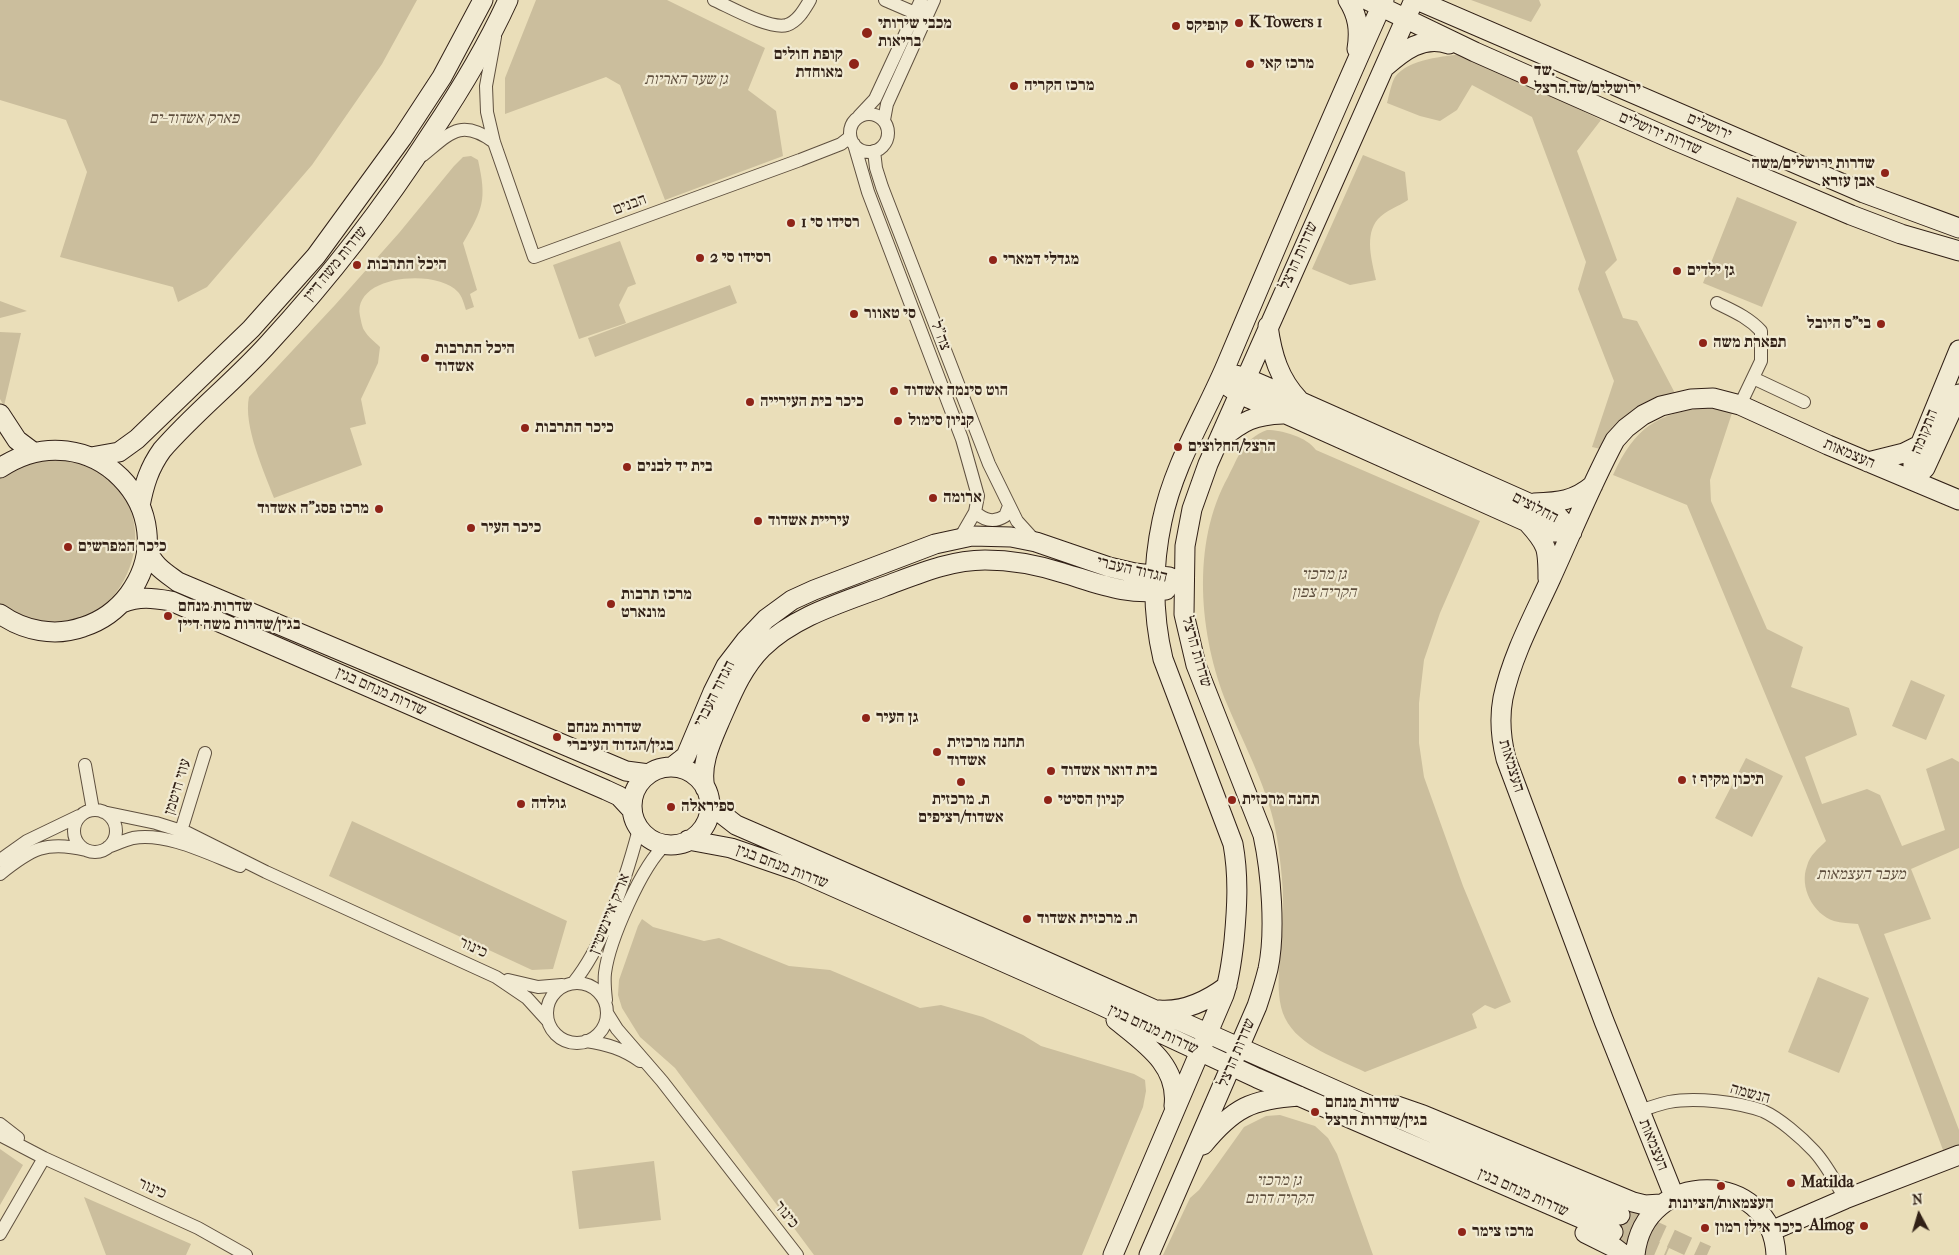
<!DOCTYPE html>
<html>
<head>
<meta charset="utf-8">
<style>
	body { margin:0 }
	#map { position:relative; width:1959px; height:1255px; overflow:hidden; background:#eadeb9; font-family:"IM FELL French Canon",serif }
	canvas { display:block }
	.north { position:absolute; left:1894px; top:1190px; width:50px; height:50px; -webkit-text-stroke:4px #f1ead2; paint-order:stroke; rotate:354deg; font-size:14px; font-weight:700; line-height:20px; text-align:center; color:#312016 }
	.north::after { content:''; display:block; margin:auto; width:18px; height:22px; background:#312016; clip-path:polygon(50% 0,100% 100%,50% 72%,0 100%) }
</style>
</head>
<body>
<div id="map">
<canvas width="1959" height="1255"></canvas>
<div class="north">N</div>
</div>
<script>
const ctx = document.querySelector('canvas').getContext('2d');
ctx.lineJoin = 'round';
function fill(path, color) {
  ctx.fillStyle = color;
  ctx.fill(path, 'evenodd');
}
function trace(path, color, width, dash) {
  ctx.strokeStyle = color;
  ctx.lineWidth = width;
  ctx.lineCap = dash ? 'butt' : 'round';
  ctx.setLineDash(dash || []);
  ctx.stroke(path);
}
function label(font, color, halo, rows, align = 'center') {
  ctx.font = font + ' "IM FELL French Canon","Frank Ruhl Libre",serif';
  ctx.lineWidth = 4.5;
  ctx.setLineDash([]);
  ctx.textBaseline = 'middle';
  ctx.strokeStyle = halo;
  ctx.fillStyle = color;
  for (const [text, x, y, turn = 0] of rows) {
    ctx.save();
    ctx.translate(x, y);
    ctx.rotate((+turn || 0) * Math.PI / 180);
    ctx.textAlign = isNaN(turn) ? turn : align;
    if (halo) ctx.strokeText(text, 0, 0);
    ctx.fillText(text, 0, 0);
    ctx.restore();
  }
}
const green = new Path2D(`
	M0 0H417L382 64 312 165 207 287 178 302 173 287 60 257 87 172 66 120 0 100Z
	M536 0H667L765 48 748 90 776 111 783 156 665 200 620 85 606 77 505 114V78Z
	M1471 0H1539L1541 5 1531 22Z
	M1465 54 1601 120 1577 151 1617 260 1605 272 1623 318 1637 321 1677 397 1605 450 1592 447 1614 381 1578 289 1586 262 1532 117 1472 85 1457 110 1440 121 1420 116 1387 103C1389 96 1391 84 1395 77 1408 59 1445 56 1465 54Z
	M1363 155 1405 172 1408 200C1399 206 1385 211 1378 219 1364 235 1372 261 1376 280L1350 285 1312 269Z
	M471 156 478 160C487 200 483 209 463 243L477 290 470 294 474 307 466 310C464 304 462 296 458 292 437 268 352 275 360 316 361 320 362 327 364 330 368 337 375 342 380 347L378 363 361 399 366 424 350 428 362 465 274 498C264 471 243 426 249 397L335 305 399 233 454 166 463 157Z
	M1737 197 1797 222 1762 307 1703 283Z
	M620 241 636 284 628 287 619 305 626 323 579 339 553 265Z
	M730 285 737 303 595 357 588 338Z
	M0 301 27 311 0 318Z
	M0 332 21 333 4 406 0 399Z
	M1709 407 1732 413 1710 480 1711 501 1767 629 1803 647 1791 687 1849 708 1857 735 1805 757 1822 804 1867 789 1880 795 1902 846 1945 830 1926 769 1952 758 1959 762V848L1911 869 1931 919 1884 934 1959 1130V1145L1943 1150 1858 924C1850 923 1841 923 1834 921 1813 914 1799 887 1807 866 1810 855 1818 849 1826 841L1687 505 1613 475C1635 427 1657 413 1709 407Z
	M1267 430C1282 430 1307 437 1316 450L1480 521 1440 613 1424 660 1419 703V743L1424 777 1463 886 1511 1002 1495 1009 1485 1005 1472 1014 1477 1028 1365 1072C1339 1059 1299 1047 1285 1018 1272 991 1283 947 1283 917 1284 890 1281 865 1277 838 1270 792 1245 747 1227 704 1199 636 1191 543 1228 477 1239 456 1243 439 1267 430Z
	M59 459C205 483 117 688 0 604V478C20 463 35 462 59 459Z
	M1911 680 1945 695 1926 740 1892 726Z
	M1746 758 1783 776 1752 837 1715 818Z
	M352 821 567 921 553 969 532 970 329 876Z
	M642 919 653 927 704 941 719 938 789 966 830 970 920 1008 941 1005 983 1017 1023 1035 1041 1046 1134 1074 1145 1080 1146 1091 1143 1107 1082 1255H814L675 1068 640 1037 622 1008 618 995 619 980 638 926Z
	M1818 977 1869 998 1839 1073 1788 1052Z
	M1280 1115 1315 1126 1328 1138 1337 1154 1373 1255H1163L1190 1198 1199 1190 1244 1127 1266 1116Z
	M0 1149 23 1165 0 1205Z
	M654 1161 661 1220 579 1229 572 1171Z
	M84 1197 191 1244 186 1255H106Z`);
const secondaryTunnel = new Path2D(`
	M1620 1215 1707 1255
	M1613 1232 1666 1255`);
const street = new Path2D(`
	M714 0C730 7 770 30 787 25 798 21 804 10 810 0
	M885 0 915 13
	M495 37 486 86 487 112 494 142 534 257 800 160 841 144 850 137
	M850 133a19 19 0 1 1 38 0a19 19 0 1 1-38 0Z
	M859 116 875 99 921 0
	M884 120 887 104 934 0
	M854 144 868 192 962 439 978 496 975 512 960 538
	M874 151 876 168 882 187 989 464 1017 521 1036 542
	M423 155C450 133 461 118 494 142
	M1717 303C1733 311 1748 317 1761 331V361L1740 405
	M1753 378 1804 402
	M975 512C985 521 994 523 1005 516L1009 506
	M85 765 93 810
	M74 831a21 21 0 1 1 42 0a21 21 0 1 1-42 0Z
	M103 812 156 823 188 833 266 872 496 977 527 998 547 1020
	M181 831 205 753
	M108 847C116 844 125 840 133 838 167 832 209 854 240 866
	M0 860 27 841 79 816
	M0 874C31 849 46 840 86 850
	M508 980 538 987 562 985
	M574 982C606 942 626 878 639 829
	M547 1013a30 30 0 1 1 60 0a30 30 0 1 1-60 0Z
	M606 1000C605 991 604 982 605 973 609 941 642 865 666 844
	M607 1013 617 1029 662 1081 797 1255
	M586 1041C607 1044 623 1049 640 1061
	M1639 1111C1649 1108 1659 1104 1669 1102 1695 1097 1738 1102 1763 1111 1779 1118 1802 1138 1814 1151 1827 1165 1836 1183 1845 1199
	M0 1124 18 1138
	M0 1135 44 1158 198 1228 246 1255
	M0 1234 44 1158`);
const secondary = new Path2D(`
	M1348 0C1358 16 1360 30 1357 49
	M1367 0 1475 52 1674 140 1851 215 1901 234 1959 251
	M1417 0 1864 193 1959 228
	M1385 67C1403 51 1423 35 1449 44
	M1268 326C1272 355 1279 379 1299 400
	M1235 375 1246 378 1299 401 1558 516 1572 532
	M1229 387 1239 394 1286 414 1525 521 1553 532H1572
	M0 414 17 440 33 452
	M1221 439C1243 421 1254 415 1283 414
	M91 457 119 452 137 439 251 329 316 256 402 138 442 77 483 0
	M1868 462 1904 453 1920 445
	M0 468C90 408 189 512 129 594 117 610 102 621 83 627 55 637 24 631 0 614
	M1913 480V462L1959 350
	M1913 480 1925 468 1959 394
	M1534 503C1559 502 1574 501 1593 485
	M140 506C144 485 149 468 162 450 195 412 235 381 269 343 330 277 384 207 433 131 461 89 487 46 508 0
	M1528 523C1548 545 1548 549 1548 579
	M146 548C154 566 163 571 178 582L626 771 649 774
	M122 603C139 596 153 598 171 601L606 790 619 796 632 810
	M672 767 686 756 713 692 726 666 746 640 766 619 792 600 814 590 935 544 972 536 1011 537 1036 542 1109 567 1135 573 1169 577 1183 583
	M632 806a39 39 0 1 1 78 0a39 39 0 1 1-78 0Z
	M705 788C700 766 710 744 719 723 731 696 741 669 762 648 795 616 841 603 883 587 916 575 949 560 985 560 1011 560 1038 565 1063 573 1097 583 1130 597 1166 590
	M709 804 736 825C1032 953 1325 1088 1620 1215
	M688 840 731 848 798 871 1096 1003 1257 1078 1613 1232
	M1159 1010C1184 1012 1207 1001 1227 986
	M1116 1020C1144 1043 1179 1065 1174 1106
	M1397 1106 1423 1115 1633 1202 1645 1205 1661 1204
	M1203 1145C1233 1108 1252 1099 1299 1096
	M1674 1196 1604 1021 1506 759C1501 739 1499 719 1503 698 1512 656 1533 617 1551 578 1572 532 1591 485 1615 440L1626 428 1643 415 1661 406 1691 399 1713 398 1740 405 1828 445 1959 500
	M1771 1231 1845 1199 1959 1155
	M1585 1233 1615 1248 1624 1255
	M1113 1255 1224 995C1230 977 1232 959 1234 941 1237 908 1239 877 1233 844L1163 659C1152 612 1152 568 1162 521 1174 463 1206 414 1228 361 1279 240 1330 120 1384 0
	M1149 1255 1257 1006C1261 994 1265 981 1268 969 1276 932 1271 872 1263 835L1196 665 1184 614 1185 546 1192 509 1208 464 1414 0
	M1635 1255C1644 1167 1772 1169 1776 1255`);
const markers = [
	[1239,23,5,"#8f2418"],
	[1176,26,5,"#8f2418"],
	[867,33,6,"#8f2418"],
	[854,64,6,"#8f2418"],
	[1250,64,5,"#8f2418"],
	[1524,80,5,"#8f2418"],
	[1014,86,5,"#8f2418"],
	[1885,173,5,"#8f2418"],
	[791,223,5,"#8f2418"],
	[700,258,5,"#8f2418"],
	[993,260,5,"#8f2418"],
	[357,265,5,"#8f2418"],
	[1677,271,5,"#8f2418"],
	[854,314,5,"#8f2418"],
	[1881,324,5,"#8f2418"],
	[1703,343,5,"#8f2418"],
	[425,358,5,"#8f2418"],
	[894,391,5,"#8f2418"],
	[750,402,5,"#8f2418"],
	[898,421,5,"#8f2418"],
	[525,428,5,"#8f2418"],
	[1178,447,5,"#8f2418"],
	[627,467,5,"#8f2418"],
	[933,498,5,"#8f2418"],
	[379,509,5,"#8f2418"],
	[758,521,5,"#8f2418"],
	[471,528,5,"#8f2418"],
	[68,547,5,"#8f2418"],
	[611,604,5,"#8f2418"],
	[168,616,5,"#8f2418"],
	[866,718,5,"#8f2418"],
	[557,737,5,"#8f2418"],
	[937,752,5,"#8f2418"],
	[1051,771,5,"#8f2418"],
	[1682,780,5,"#8f2418"],
	[961,782,5,"#8f2418"],
	[1048,800,5,"#8f2418"],
	[1232,800,5,"#8f2418"],
	[521,804,5,"#8f2418"],
	[671,807,5,"#8f2418"],
	[1027,919,5,"#8f2418"],
	[1315,1112,5,"#8f2418"],
	[1791,1183,5,"#8f2418"],
	[1721,1186,5,"#8f2418"],
	[1864,1226,5,"#8f2418"],
	[1705,1228,5,"#8f2418"],
	[1462,1232,5,"#8f2418"]
];
const poiNames = [
	["K Towers 1",1249,23],
	["מכבי שירותי",878,24],
	["בריאות",878,42],
	["קופיקס",1186,26],
	["קופת חולים",843,55,"right"],
	["מאוחדת",843,73,"right"],
	["מרכז קאי",1260,64],
	["שד.",1534,71],
	["ירושלים/שד.הרצל",1534,89],
	["מרכז הקריה",1024,86],
	["שדרות ירושלים/משה",1875,164,"right"],
	["אבן עזרא",1875,182,"right"],
	["רסידו סי 1",801,223],
	["רסידו סי 2",710,258],
	["מגדלי דמארי",1003,260],
	["היכל התרבות",367,265],
	["גן ילדים",1687,271],
	["סי טאוור",864,314],
	["בי\"ס היובל",1871,324,"right"],
	["תפארת משה",1713,343],
	["היכל התרבות",435,349],
	["אשדוד",435,367],
	["הוט סינמה אשדוד",904,391],
	["כיכר בית העירייה",760,402],
	["קניון סימול",908,421],
	["כיכר התרבות",535,428],
	["הרצל/החלוצים",1188,447],
	["בית יד לבנים",637,467],
	["ארומה",943,498],
	["מרכז פסג\"ה אשדוד",369,509,"right"],
	["עיריית אשדוד",768,521],
	["כיכר העיר",481,528],
	["כיכר המפרשים",78,547],
	["מרכז תרבות",621,595],
	["מונארט",621,613],
	["שדרות מנחם",178,607],
	["בגין/שדרות משה דיין",178,625],
	["גן העיר",876,718],
	["שדרות מנחם",567,728],
	["בגין/הגדוד העיברי",567,746],
	["תחנה מרכזית",947,743],
	["אשדוד",947,761],
	["בית דואר אשדוד",1061,771],
	["תיכון מקיף ז",1692,780],
	["ת. מרכזית",961,800,"center"],
	["אשדוד/רציפים",961,818,"center"],
	["קניון הסיטי",1058,800],
	["תחנה מרכזית",1242,800],
	["גולדה",531,804],
	["ספיראלה",681,807],
	["ת. מרכזית אשדוד",1037,919],
	["שדרות מנחם",1325,1103],
	["בגין/שדרות הרצל",1325,1121],
	["Matilda",1801,1183],
	["העצמאות/הציונות",1721,1204,"center"],
	["Almog",1854,1226,"right"],
	["כיכר אילן רמון",1715,1228],
	["מרכז צימר",1472,1232]
];
const parkNames = [
	["גן שער האריות",686,80],
	["פארק אשדוד-ים",194,119],
	["גן מרכזי",1324,575],
	["הקריה צפון",1324,593],
	["מעבר העצמאות",1861,875],
	["גן מרכזי",1279,1181],
	["הקריה דרום",1279,1199]
];
const streetNames = [
	["ירושלים",1709,127,23],
	["שדרות ירושלים",1660,134,23],
	["הבנים",630,205,-20],
	["שדרות הרצל",1299,256,-66],
	["שדרות משה דיין",336,264,-51],
	["צה\"ל",940,336,69],
	["התקומה",1925,432,-68],
	["העצמאות",1849,454,23],
	["החלוצים",1535,508,27],
	["הגדוד העברי",1132,570,13],
	["שדרות הרצל",1196,652,74],
	["שדרות מנחם בגין",381,692,24],
	["הגדוד העברי",715,694,-63],
	["העצמאות",1511,766,73],
	["עוזי חיטמן",178,787,-73],
	["שדרות מנחם בגין",782,867,21],
	["אריק איינשטיין",610,914,-68],
	["כינור",473,948,25],
	["שדרות מנחם בגין",1153,1030,25],
	["שדרות הרצל",1237,1053,-67],
	["הנשמה",1750,1094,15],
	["העצמאות",1653,1145,68],
	["כינור",152,1189,25],
	["שדרות מנחם בגין",1523,1193,24],
	["כינור",786,1215,52]
];
fill(green, '#cbbe9d');
trace(secondaryTunnel, '#c5b898', 19, [19, 9]);
trace(street, '#5f503f', 14);
trace(secondary, '#312016', 21);
trace(street, '#f1ead2', 12);
trace(secondary, '#f1ead2', 19);
for (const [x, y, r, color] of markers) {
  const dot = new Path2D();
  dot.arc(x, y, r, 0, 2 * Math.PI);
  ctx.fillStyle = color;
  ctx.fill(dot);
  trace(dot, '#f1ead2', 2);
}
label('bold 16px', '#312016', '#f1ead2', poiNames, 'left');
label('italic 16px', '#5f4f3e', '#f1ead2', parkNames);
label('16px', '#312016', '#f1ead2', streetNames);
</script>
</body>
</html>
